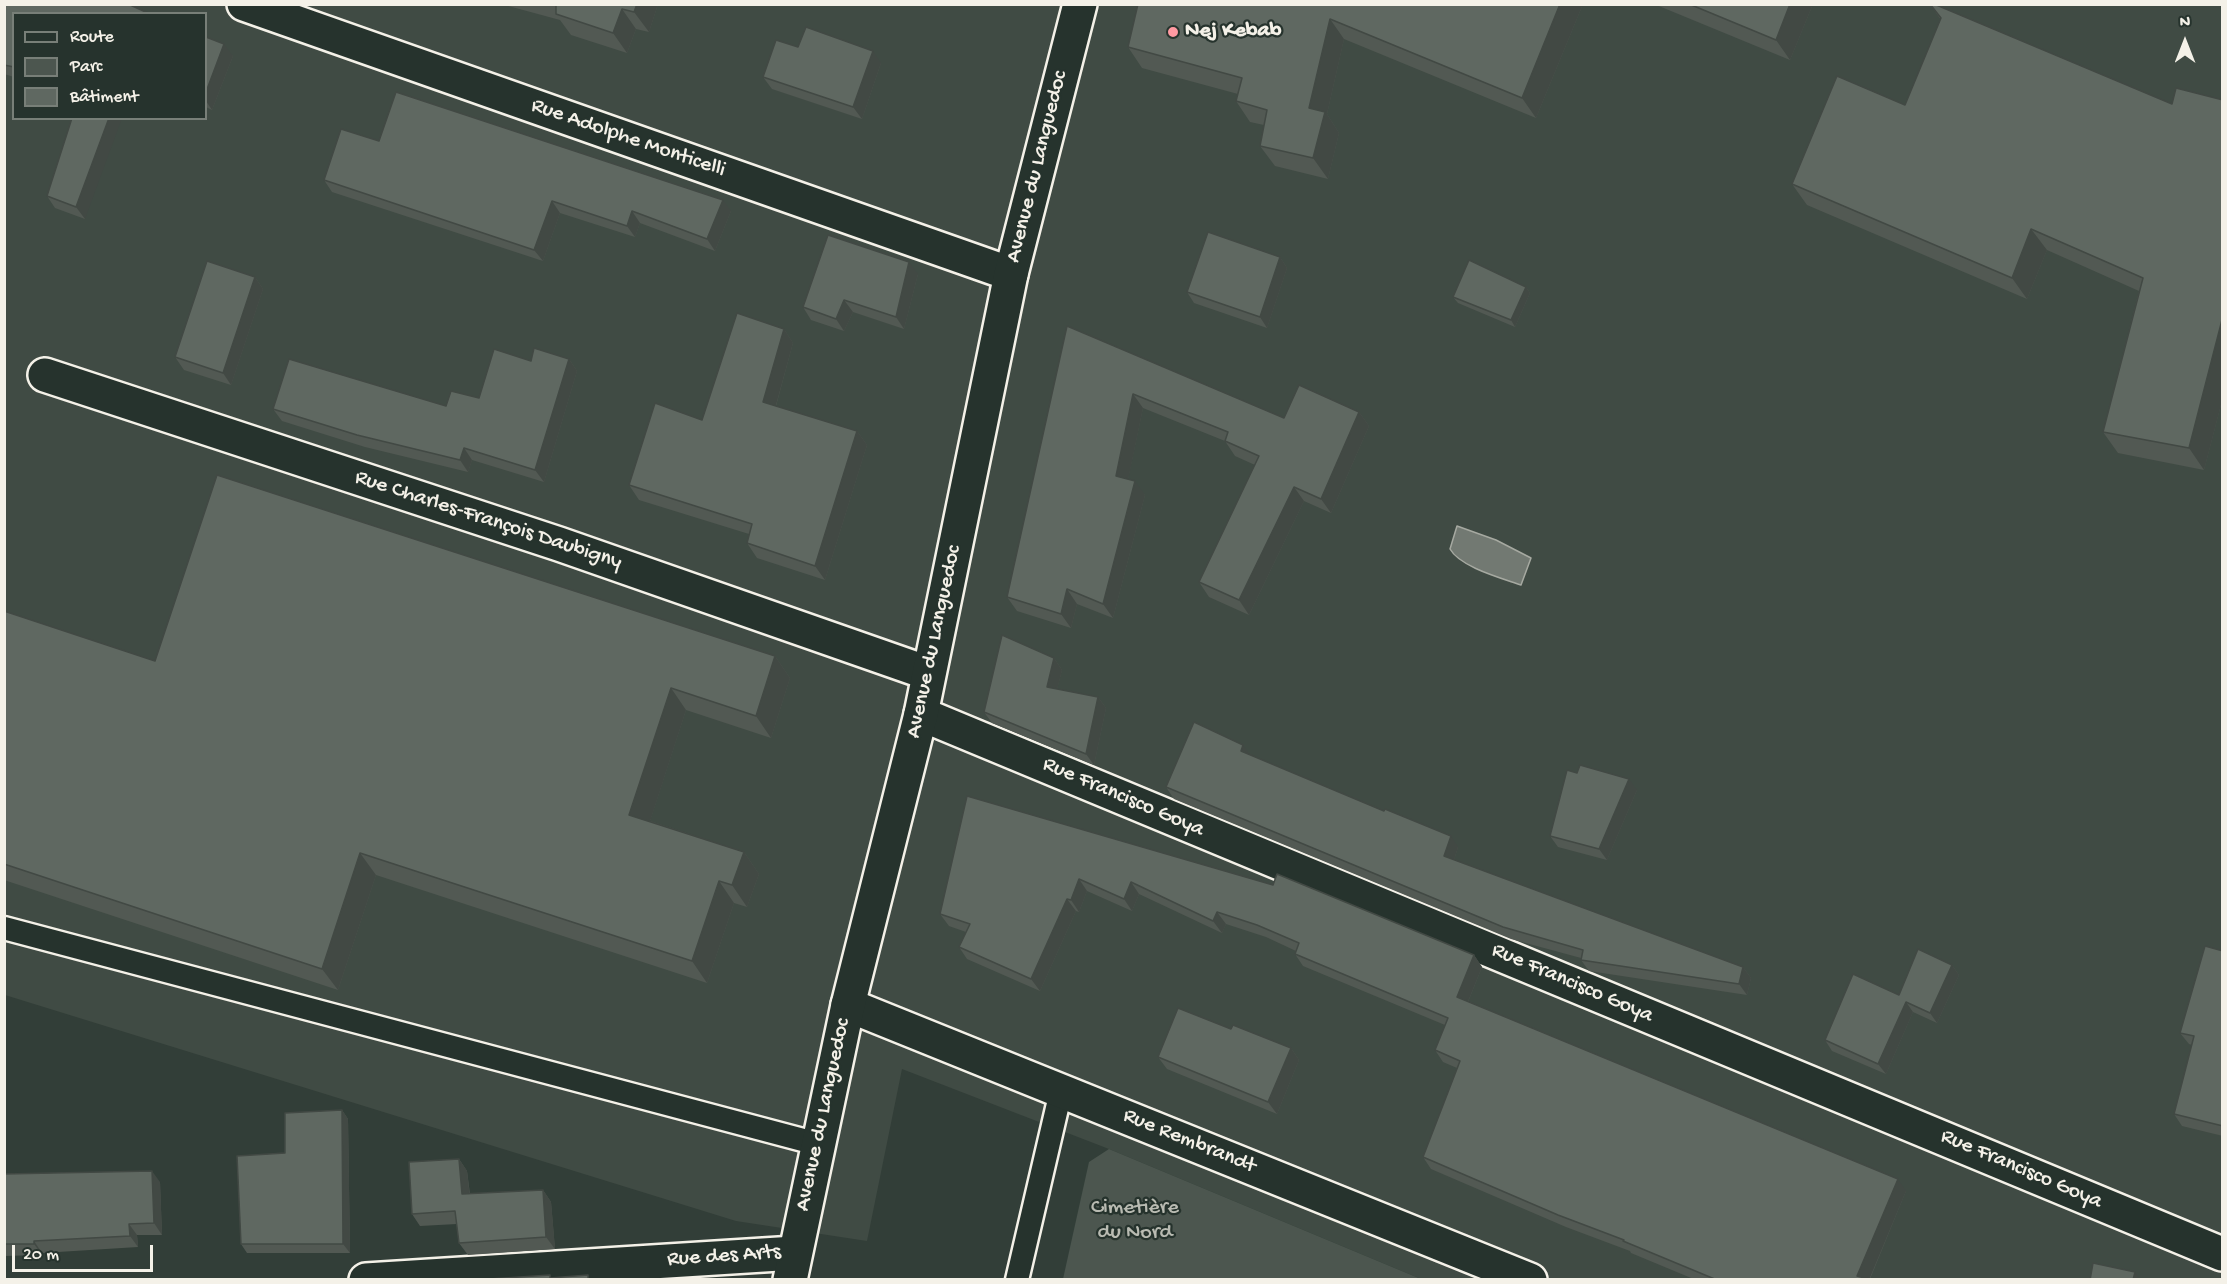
<!DOCTYPE html>
<html>
<head>
<meta charset="utf-8">
<style>
	body { margin:0 }
	#map { position:relative; width:2227px; height:1284px; overflow:hidden; background:#323e38; font-family:"Gochi Hand",sans-serif }
	canvas { display:block }
	.frame { position:absolute; inset:0; border:6px solid #f4f1e8; pointer-events:none }
	.legend { position:absolute; left:12px; top:12px; width:195px; height:108px; box-sizing:border-box; background:#26332d; border:2px solid #787f78; margin:0; padding:8px 10px; list-style:none; font-size:18px; color:#f4f1e8 }
	.legend li { display:flex; align-items:center; gap:12px; height:30px }
	.legend b { width:30px; border:2px solid #787f78 }
	.north { position:absolute; left:2155px; top:12px; width:60px; height:60px; -webkit-text-stroke:4px #26332d; paint-order:stroke; rotate:0deg; font-size:16px; font-weight:700; line-height:24px; text-align:center; color:#f4f1e8 }
	.north::after { content:''; display:block; margin:auto; width:21px; height:27px; background:#f4f1e8; clip-path:polygon(50% 0,100% 100%,50% 72%,0 100%) }
	.scale { position:absolute; left:12px; top:1245px; width:141px; height:27px; box-sizing:border-box; border:3px solid #f4f1e8; border-top:0; padding-left:8px; font-size:18px; line-height:21px; white-space:nowrap; color:#f4f1e8; -webkit-text-stroke:4px #26332d; paint-order:stroke }
</style>
</head>
<body>
<div id="map">
<canvas width="2227" height="1284"></canvas>
<div class="frame"></div>
<ul class="legend">
<li><b style="height:8px;background:#26332d"></b>Route</li>
<li><b style="height:16px;background:#4c564f"></b>Parc</li>
<li><b style="height:16px;background:#5f6861"></b>Bâtiment</li>
</ul>
<div class="north">N</div>
<div class="scale">20 m</div>
</div>
<script>
const ctx = document.querySelector('canvas').getContext('2d');
ctx.lineJoin = 'round';
function fill(path, color) {
  ctx.fillStyle = color;
  ctx.fill(path, 'evenodd');
}
function trace(path, color, width, dash) {
  ctx.strokeStyle = color;
  ctx.lineWidth = width;
  ctx.lineCap = dash ? 'butt' : 'round';
  ctx.setLineDash(dash || []);
  ctx.stroke(path);
}
function label(font, color, halo, rows, align = 'center') {
  ctx.font = font + ' "Gochi Hand",sans-serif';
  ctx.lineWidth = 4.5;
  ctx.setLineDash([]);
  ctx.textBaseline = 'middle';
  ctx.strokeStyle = halo;
  ctx.fillStyle = color;
  for (const [text, x, y, turn = 0] of rows) {
    ctx.save();
    ctx.translate(x, y);
    ctx.rotate((+turn || 0) * Math.PI / 180);
    ctx.textAlign = isNaN(turn) ? turn : align;
    if (halo) ctx.strokeText(text, 0, 0);
    ctx.fillText(text, 0, 0);
    ctx.restore();
  }
}
const built = new Path2D(`
	M4 5H2222V1279H1421L1109 1149 902 1069 867 1241 736 1221 5 995ZM14 14H206V118H14Z`);
const green = new Path2D(`
	M1109 1149 1421 1279H1063L1089 1162Z`);
const water = new Path2D(`
	M1457 526 1496 540 1531 558 1521 585C1501 578 1460 567 1450 549Z`);
const lane = new Path2D(`
	M4 928 818 1144
	M1017 1280 1061 1091`);
const street = new Path2D(`
	M244 4 1011 274
	M45 375 559 544 928 673
	M921 714 2222 1254
	M848 1005 1530 1280
	M366 1280 795 1253`);
const secondary = new Path2D(`
	M790 1280 848 1005 921 714 1011 274 1080 4`);
const wall = new Path2D(`
	M4 4 135 7 14 14V77L4 74Z
	M501 4H658L649 32 636 29 627 53 571 35 560 20Z
	M1138 4H1583L1536 118 1344 39 1327 114 1339 133 1328 179 1275 166 1260 146 1264 125 1250 122 1236 101 1238 94 1142 68 1128 47Z
	M1654 4H1813L1790 60Z
	M1930 4 2172 104 2223 100V397L2204 470 2118 453 2103 432 2139 291 2047 250 2027 299 1807 205 1792 184 1905 105 1941 20Z
	M206 37 233 56 212 110 206 107Z
	M798 47 881 63 862 119 772 89 763 77Z
	M72 118 85 219 55 208 47 196Z
	M379 141 731 211 715 251 640 223 635 237 560 213 543 261 332 192 324 180Z
	M1280 257 1287 268 1267 328 1194 303 1187 292Z
	M918 274 904 329 853 312 844 331 811 320 803 307Z
	M255 277 263 289 231 385 184 370 175 357Z
	M1526 287 1530 293 1515 327 1458 303 1453 297Z
	M1067 326 1284 418 1359 412 1369 426 1331 513 1304 501 1249 615 1209 597 1199 582 1255 465 1235 456 1225 441 1143 408 1128 479 1145 495 1113 618 1077 604 1071 628 1017 611 1007 597Z
	M784 329 793 343 776 406 857 431 867 445 825 580 757 558 747 543 749 534 639 500 629 485 702 420Z
	M569 359 577 371 544 482 472 460 468 472 365 447 282 421 273 409 446 406 479 398 531 361Z
	M4 611 155 661 775 656 790 678 771 738 686 710 650 821 744 852 759 874 747 907 734 903 707 983 376 875 338 990 4 880Z
	M1054 658 1062 670 1057 689 1098 697 1106 708 1094 765 992 723 984 712Z
	M1250 755 1458 847 1454 860 1743 967 1751 978 1747 995 1589 971 1581 960V958L1511 939 1174 799 1166 787Z
	M1637 790 1607 860 1558 847 1550 836Z
	M967 796 1474 955 1482 967 1468 1002 1906 1191 1870 1279 1872 1280H1696L1631 1253 1630 1251 1566 1227 1431 1169 1423 1157 1457 1068 1443 1062 1435 1050 1445 1025 1303 966 1295 954 1296 951 1266 937 1226 924 1222 933 1139 894 1132 911 1087 891 1079 912 1076 911 1040 991 967 959 959 947 966 932 949 926 940 914Z
	M2223 951V1136L2182 1126 2174 1114 2192 1045 2189 1044 2180 1033Z
	M1952 965 1959 975 1937 1023 1913 1012 1886 1074 1832 1051 1825 1040 1899 995Z
	M1231 1029 1291 1048 1299 1060 1277 1114 1167 1069 1158 1057Z
	M342 1110 348 1119 350 1253H247L241 1244 285 1153Z
	M459 1159 467 1171 470 1194 543 1190 551 1202 555 1249 468 1255 459 1243 457 1224 420 1226 412 1214Z
	M160 1182 162 1235H137L138 1247 42 1253V1255L4 1256V1193Z`);
const shadedWall = new Path2D(`
	M637 4H658L649 32 634 12Z
	M1560 4H1583L1536 118 1522 98Z
	M1790 4H1813L1790 60 1776 40Z
	M622 9 636 29 627 53 613 33Z
	M1330 19 1344 39 1327 114 1339 133 1328 179 1313 158 1309 108Z
	M224 44 233 56 212 110 206 101V92Z
	M873 51 881 63 862 119 853 107Z
	M109 118H122L85 219 76 207Z
	M723 200 731 211 715 251 707 239Z
	M552 201 560 213 543 261 534 250Z
	M632 211 640 223 635 237 627 226Z
	M2031 229 2047 250 2027 299 2012 278Z
	M1280 257 1287 268 1267 328 1260 317Z
	M909 262 918 274 904 329 896 317Z
	M255 277 263 289 231 385 223 373Z
	M1526 287 1530 293 1515 327 1511 320Z
	M844 300 853 312 844 331 836 319Z
	M2223 316V397L2204 470 2189 448Z
	M784 329 793 343 773 416 763 402Z
	M569 359 577 371 544 482 535 470Z
	M1133 394 1143 408 1126 490 1116 476Z
	M1359 412 1369 426 1331 513 1321 499Z
	M857 431 867 445 825 580 815 566Z
	M464 448 472 460 468 472 460 460Z
	M1135 481 1145 495 1113 618 1103 604Z
	M1294 487 1304 501 1249 615 1239 600Z
	M1067 589 1077 604 1071 628 1061 614Z
	M775 656 790 678 771 738 756 716Z
	M1054 658 1062 670 1055 698 1047 687Z
	M671 688 686 710 645 837 629 815Z
	M1098 697 1106 708 1094 765 1086 754Z
	M1243 745 1251 756 1241 751Z
	M1629 779 1637 790 1607 860 1599 849Z
	M1451 836 1458 847 1452 867 1444 856Z
	M744 852 759 874 747 907 732 885Z
	M360 853 376 875 338 990 322 969Z
	M1079 879 1087 891 1079 912 1071 900Z
	M719 881 734 903 707 983 692 961Z
	M1131 882 1139 894 1132 911 1124 899Z
	M1067 899 1076 911 1040 991 1031 979Z
	M1217 912 1226 924 1222 933 1213 921Z
	M1474 955 1482 967 1465 1009 1457 997Z
	M1952 965 1959 975 1937 1023 1930 1013Z
	M1743 967 1751 978 1747 995 1739 984Z
	M1906 1002 1913 1012 1886 1074 1878 1064Z
	M1291 1048 1299 1060 1277 1114 1268 1102Z
	M342 1110 348 1119 350 1253 343 1244Z
	M459 1159 467 1171 471 1206 462 1194Z
	M152 1171 160 1182 162 1235 154 1223Z
	M1898 1179 1906 1191 1869 1280 1857 1276Z
	M543 1190 551 1202 555 1249 546 1237Z
	M129 1224 137 1235 138 1247 130 1236Z
	M34 1241 42 1253V1255L34 1244Z
	M2135 1272 2140 1280H2133Z`);
const building = new Path2D(`
	M4 4H128L150 14H14V67L4 65Z
	M556 4H637L634 12 622 9 613 33 556 14Z
	M1138 4H1560L1522 98 1330 19 1309 108 1325 112 1313 158 1260 146 1267 110 1236 101 1242 78 1128 47Z
	M1689 4H1790L1776 40Z
	M1930 4H1934L2172 104 2176 88 2223 100V316L2189 448 2103 432 2143 278 2031 229 2012 278 1792 184 1837 76 1905 105 1941 18Z
	M806 27 873 51 853 107 763 77 776 40 798 47Z
	M206 37 224 44 206 92Z
	M396 92 723 200 707 239 632 211 627 226 552 201 534 250 324 180 341 129 379 141Z
	M72 118H109L76 207 47 196Z
	M1208 232 1280 257 1260 317 1187 292Z
	M828 235 909 262 896 317 844 300 836 319 803 307Z
	M1469 260 1526 287 1511 320 1453 297Z
	M207 261 255 277 223 373 175 357Z
	M737 313 784 329 763 402 857 431 815 566 747 543 752 524 629 485 655 403 702 420Z
	M1067 326 1284 418 1299 385 1359 412 1321 499 1294 487 1239 600 1199 582 1259 456 1225 441 1228 432 1133 394 1116 476 1135 481 1103 604 1067 589 1061 614 1007 597Z
	M534 348 569 359 535 470 464 448 460 460 357 435 273 409 289 359 446 406 451 391 479 398 494 349 531 361Z
	M217 475 775 656 756 716 671 688 629 815 744 852 732 885 719 881 692 961 360 853 322 969 4 864V611L155 661Z
	M1002 635 1054 658 1047 687 1098 697 1086 754 984 712Z
	M1194 722 1243 745 1241 751 1384 811 1385 809 1451 836 1444 856 1743 967 1739 984 1581 960 1583 950 1503 927 1166 787Z
	M1580 765 1629 779 1599 849 1550 836 1567 770 1577 773Z
	M967 796 1273 885 1277 874 1474 955 1457 997 1898 1179 1857 1276 1872 1280H1717L1623 1241 1624 1240 1558 1215 1423 1157 1460 1061 1435 1050 1448 1018 1295 954 1299 943 1257 925 1217 912 1213 921 1131 882 1124 899 1079 879 1071 900 1067 899 1031 979 959 947 970 924 940 914Z
	M2205 946 2223 951V1126L2174 1114 2194 1036 2180 1033Z
	M1918 949 1952 965 1930 1013 1906 1002 1878 1064 1825 1040 1853 974 1899 995Z
	M1178 1008 1231 1029 1233 1025 1291 1048 1268 1102 1158 1057Z
	M342 1110 343 1244H241L237 1156 285 1153V1113Z
	M459 1159 462 1194 543 1190 546 1237 459 1243 455 1211 412 1214 409 1162Z
	M152 1171 154 1223 129 1224 130 1236 34 1241V1244H4V1174Z
	M2093 1263 2135 1272 2133 1280H2090Z
	M550 1275V1278L588 1275V1280H474Z`);
const markers = [
	[1173,32,6,"#ff9aa2"]
];
const poiNames = [
	["Nej Kebab",1185,32]
];
const streetNames = [
	["Rue Adolphe Monticelli",628,139,19],
	["Avenue du Languedoc",1038,167,-76],
	["Rue Charles-François Daubigny",488,521,18],
	["Avenue du Languedoc",935,642,-78],
	["Rue Francisco Goya",1123,798,23],
	["Rue Francisco Goya",1572,984,23],
	["Avenue du Languedoc",824,1115,-78],
	["Rue Rembrandt",1189,1142,22],
	["Rue Francisco Goya",2021,1170,23],
	["Rue des Arts",724,1257,-4]
];
const parkNames = [
	["Cimetière",1135,1209],
	["du Nord",1135,1234]
];
fill(built, '#404b44');
fill(green, '#4c564f');
fill(water, '#727972');
trace(water, '#a6a9a1', 1.5);
trace(lane, '#f4f1e8', 27);
trace(street, '#f4f1e8', 38);
trace(secondary, '#f4f1e8', 38);
trace(lane, '#26332d', 22);
trace(street, '#26332d', 33);
trace(secondary, '#26332d', 33);
fill(wall, '#525953');
fill(shadedWall, '#424944');
fill(building, '#5f6861');
trace(building, '#424944', 1.5);
for (const [x, y, r, color] of markers) {
  const dot = new Path2D();
  dot.arc(x, y, r, 0, 2 * Math.PI);
  ctx.fillStyle = color;
  ctx.fill(dot);
  trace(dot, '#26332d', 2);
}
label('bold 22px', '#f4f1e8', '#26332d', poiNames, 'left');
label('22px', '#f4f1e8', '#26332d', streetNames);
label('22px', '#b9bbb2', '#26332d', parkNames);
</script>
</body>
</html>
